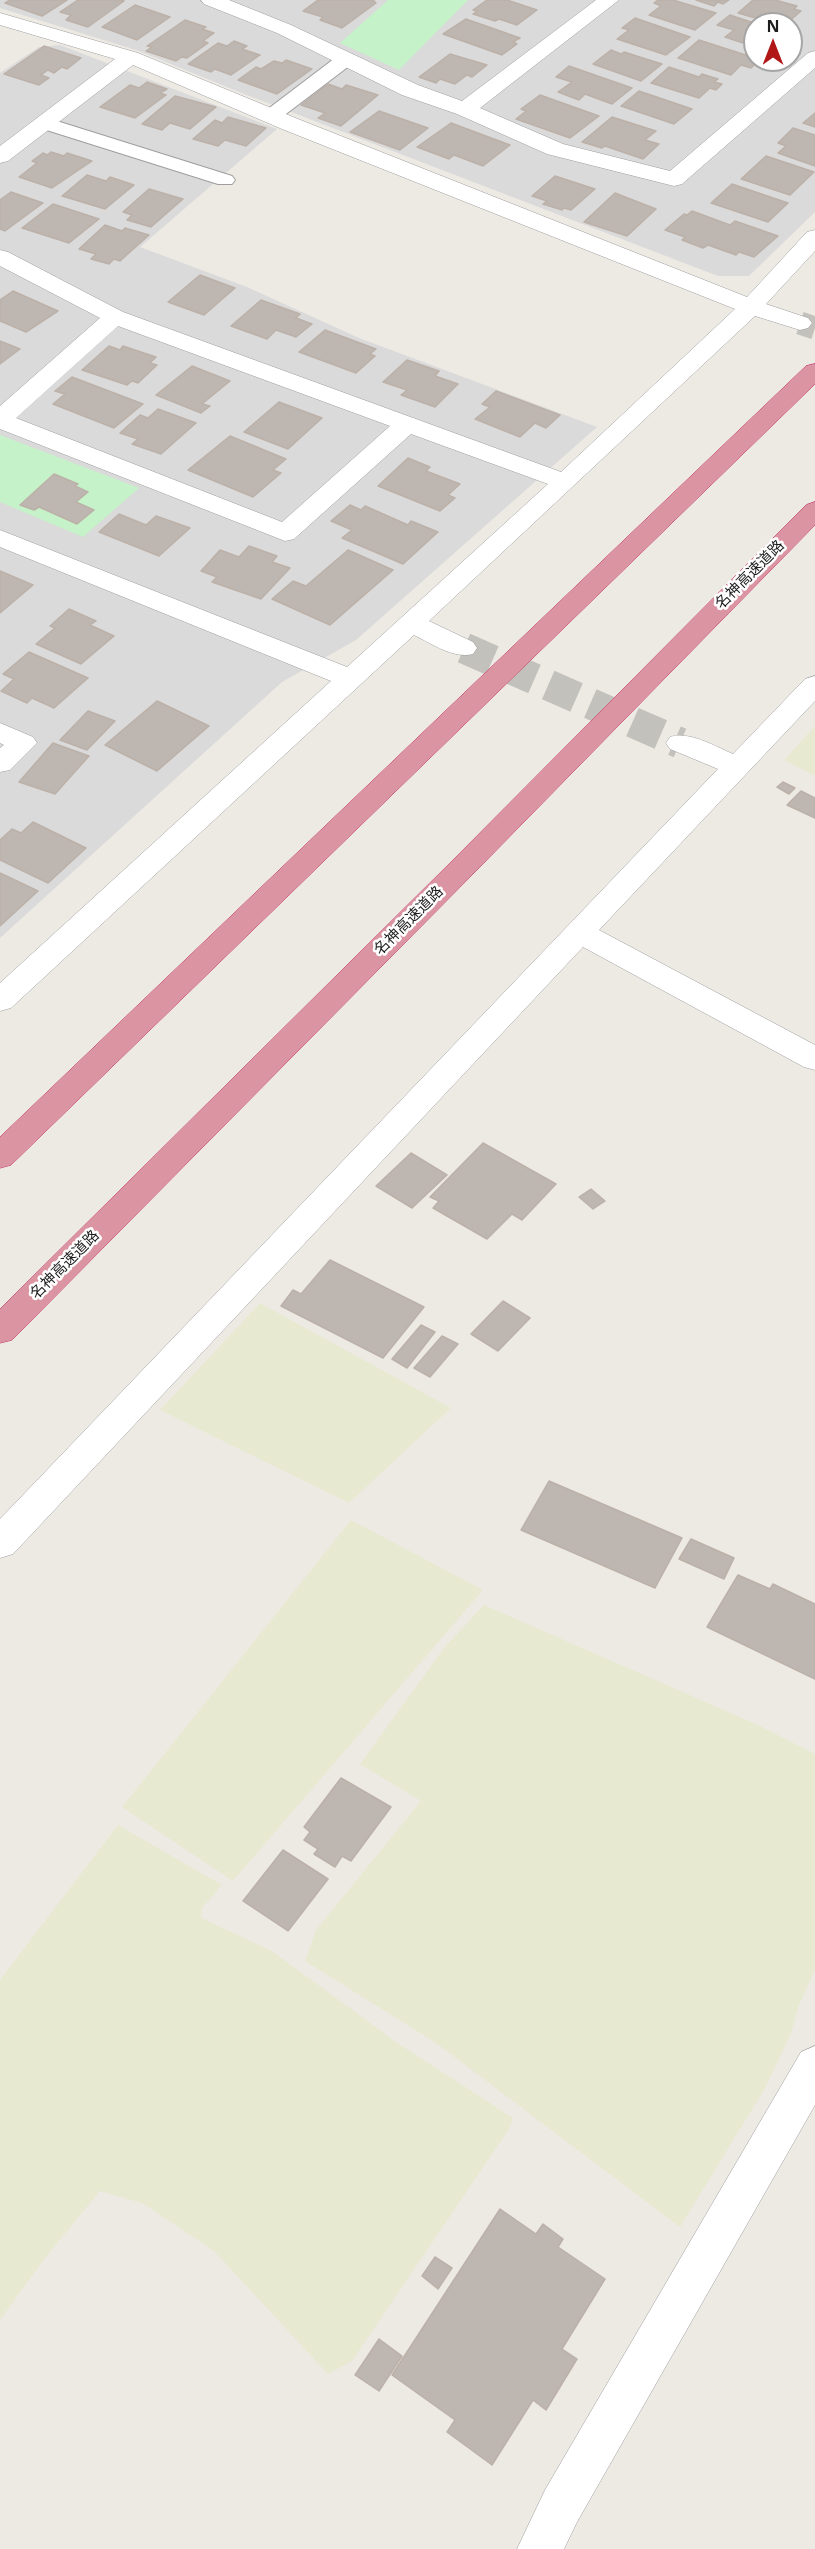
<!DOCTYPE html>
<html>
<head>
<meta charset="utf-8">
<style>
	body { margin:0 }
	#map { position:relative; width:815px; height:2549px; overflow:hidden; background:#edeae4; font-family:"Noto Sans",sans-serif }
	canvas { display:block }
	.north { position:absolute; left:743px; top:12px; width:60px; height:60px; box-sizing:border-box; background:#fff; border:2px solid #a5a5a5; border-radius:50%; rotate:0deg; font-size:16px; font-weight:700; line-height:24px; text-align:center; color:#1d1d1d }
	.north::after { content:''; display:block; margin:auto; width:21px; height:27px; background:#b21718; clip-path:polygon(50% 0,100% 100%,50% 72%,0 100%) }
</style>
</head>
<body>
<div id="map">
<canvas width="815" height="2549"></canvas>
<div class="north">N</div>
</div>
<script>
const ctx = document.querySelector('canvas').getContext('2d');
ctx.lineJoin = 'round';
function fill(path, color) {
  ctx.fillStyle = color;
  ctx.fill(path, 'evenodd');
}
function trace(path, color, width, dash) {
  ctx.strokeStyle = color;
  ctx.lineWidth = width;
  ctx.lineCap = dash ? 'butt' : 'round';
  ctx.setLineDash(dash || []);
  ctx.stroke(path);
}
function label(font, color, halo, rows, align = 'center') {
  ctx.font = font + ' "Noto Sans","Noto Sans JP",sans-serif';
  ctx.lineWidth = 5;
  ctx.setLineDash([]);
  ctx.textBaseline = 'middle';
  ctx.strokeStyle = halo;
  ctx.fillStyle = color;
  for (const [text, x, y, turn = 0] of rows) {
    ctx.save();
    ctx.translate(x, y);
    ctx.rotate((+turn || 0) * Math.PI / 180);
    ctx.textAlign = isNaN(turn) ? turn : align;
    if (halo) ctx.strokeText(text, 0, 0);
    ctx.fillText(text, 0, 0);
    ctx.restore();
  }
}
const residential = new Path2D(`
	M0 0H815V212L749 276H718L239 92 139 51 0 8ZM755 24H791V60H755Z
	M60 45 277 129 140 247 247 287 359 338 597 427 356 640 282 682 0 938V73L39 47Z`);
const farmland = new Path2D(`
	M815 726V776L784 760Z
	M260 1303 451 1408 349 1503 160 1410Z
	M351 1520 483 1590 233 1881 122 1807Z
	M484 1605 758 1725 815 1754V1970L799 2005 790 2036 764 2090 680 2227 436 2043 305 1961 316 1930 421 1801 360 1764 444 1648Z
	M118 1825 222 1885 202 1908 201 1918 272 1951 396 2042 513 2118 509 2129 352 2361 328 2374 214 2251 142 2203 100 2191 45 2258 0 2320V1980Z`);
const park = new Path2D(`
	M388 0H468L399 70 340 43Z
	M0 435 139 488 83 537 0 502Z`);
const building = new Path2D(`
	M10 0H67L42 16 5 3Z
	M78 0H121L124 1 88 27 66 20 71 15 60 12Z
	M318 0H373L376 3 342 28 320 20 323 17 303 11Z
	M487 0H507L537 10 517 25 499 19 495 21 473 14 477 11 473 10Z
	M658 0H673L716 13 695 30 649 15 661 6 654 3Z
	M696 0H729L723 4 718 2 714 6Z
	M753 0H775L797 6 794 9 801 11 786 24H776L738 13Z
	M135 5 170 17 137 40 102 27Z
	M730 15 757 24H755V37L751 36 743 43 725 37 734 30 717 25Z
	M635 18 690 37 666 55 617 39 629 30 622 28Z
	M466 19 520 38 513 42 517 44 502 55 443 34Z
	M185 20 206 27 202 29 214 33 203 41 208 43 187 58 182 57 176 61 146 51 152 47 147 46Z
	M699 40 755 58V60H760L751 68 741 65 731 75 678 58Z
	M234 41 247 46 242 49 260 55 231 75 215 69 211 72 188 64 218 43 227 46Z
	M44 46 81 58 67 69 62 67 54 73 48 70 41 75 49 78 39 85 4 74Z
	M611 50 621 54 624 52 662 64 641 81 593 64Z
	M450 54 487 65 472 77 467 75 455 84 440 79 436 83 419 77Z
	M286 60 312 69 277 94 238 80 256 67 261 69 274 61 282 63Z
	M569 66 632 88 612 104 585 94 579 100 558 92 572 82 556 77Z
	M669 67 699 77 702 74 718 79 714 82 722 84 716 90 710 88 699 98 651 83Z
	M147 82 167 89 160 93 166 95 135 118 100 107 130 85 139 88Z
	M328 84 342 89 346 85 378 95 341 126 318 118 325 113 301 105Z
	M639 91 692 109 674 124 621 106Z
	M540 95 599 116 570 138 516 119 526 111 521 109Z
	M175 96 216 107 190 129 170 123 162 130 142 124Z
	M379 111 428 128 400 150 350 132Z
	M815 113V127L803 123Z
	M228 117 266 128 246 146 225 140 218 146 193 139 215 120 222 123Z
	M612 117 656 131 645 140 659 144 643 159 605 146 602 148 582 142Z
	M451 123 510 145 483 166 454 155 449 159 417 147Z
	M793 128 815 135V166L778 153 786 146 778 143Z
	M51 152 64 156 67 153 92 161 52 188 19 177 37 163 32 161 43 153 47 155Z
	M766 156 814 172 790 195 741 179Z
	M87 175 106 181 110 177 134 185 105 209 62 196Z
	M555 176 595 189 571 210 564 208 562 210 543 204 547 201 532 196Z
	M732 184 788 203 768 222 711 203Z
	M149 189 183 199 151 227 127 220 132 215 123 212Z
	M11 192 43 203 5 231 0 229V200Z
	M615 193 656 209 627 236 584 222Z
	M53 204 99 219 69 243 22 228Z
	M692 211 730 225 735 221 778 236 754 257 739 252 736 255 708 245 703 248 682 240 685 237 665 230 684 214 687 215Z
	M105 225 122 231 125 228 149 235 120 261 114 259 109 264 91 259 96 254 79 249Z
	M200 275 235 288 204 315 168 302Z
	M13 291 58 311 26 332 0 321V300Z
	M261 300 300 314 296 318 312 324 296 337 276 330 267 339 231 326Z
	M325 330 376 349 370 354 375 356 356 373 299 352Z
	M0 341 20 349 0 364Z
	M109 346 120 350 123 346 156 357 150 363 157 365 138 383 132 381 127 385 82 370Z
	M407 360 439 371 435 376 458 384 435 407 401 395 407 390 383 382Z
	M192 366 230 381 202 404 210 406 201 413 156 395Z
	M72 377 143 404 114 428 53 404 65 394 55 391Z
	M496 391 560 415 546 428 535 423 520 437 475 419 490 407 482 404Z
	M279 402 322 418 288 449 244 432Z
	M158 409 196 423 161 454 132 444 138 439 120 433 140 415 148 418Z
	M230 436 286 459 273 470 281 473 253 497 188 470Z
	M408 458 430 467 426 471 460 484 448 495 455 498 440 511 378 486Z
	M54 474 78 484 75 486 88 492 76 502 94 510 77 524 39 507 34 510 20 505Z
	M350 505 361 510 365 506 408 525 411 521 438 532 403 564 342 538 352 530 331 521Z
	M119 514 146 525 156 516 190 528 159 556 99 532Z
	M249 546 277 556 272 562 290 568 261 599 212 582 217 577 201 571 220 550 239 557Z
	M348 550 393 570 330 625 272 599 293 581 306 586Z
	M0 571 33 585 0 613Z
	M69 609 96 621 90 625 114 636 81 664 36 644 55 628 50 626Z
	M29 652 88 678 54 708 32 698 27 703 1 691 14 679 3 674Z
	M157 701 209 726 157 771 105 745Z
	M88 711 115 721 87 750 60 740Z
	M53 743 89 756 55 794 19 782Z
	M783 782 795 788 789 794 777 787Z
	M801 791 815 798V818L787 805Z
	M33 822 86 848 48 883 0 860V840L12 829 21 833Z
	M0 873 38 891 0 926Z
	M483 1143 556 1184 522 1220 512 1214 487 1239 433 1208 439 1201 430 1197Z
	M411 1153 447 1175 412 1208 376 1186Z
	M591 1189 605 1201 593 1209 579 1197Z
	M330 1260 424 1307 383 1358 281 1306 293 1290 301 1294Z
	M503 1301 530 1318 498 1351 471 1334Z
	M421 1325 435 1332 407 1368 392 1359Z
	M442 1336 458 1344 430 1377 414 1368Z
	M549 1481 682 1538 655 1588 521 1530Z
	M691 1539 734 1558 724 1579 679 1559Z
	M738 1575 770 1589 773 1584 815 1604V1679L707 1627Z
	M341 1778 391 1807 351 1861 342 1856 335 1867 314 1854 318 1849 304 1840 310 1832 304 1827Z
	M283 1850 328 1879 288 1931 243 1901Z
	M500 2209 536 2234 543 2224 563 2239 558 2247 605 2279 562 2349 577 2359 546 2410 533 2400 492 2465 447 2432 455 2420 392 2375Z
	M435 2257 452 2268 438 2289 422 2276Z
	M379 2339 402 2356 379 2391 355 2375Z`);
const minorTunnelFar1 = new Path2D(`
	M800 323 815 328`);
const minorTunnel = new Path2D(`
	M464 648 680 743`);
const service = new Path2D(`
	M346 53 353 55 356 59 353 63 278 120H264L261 116 264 112 339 55Z
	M44 117 232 176 235 180 232 184H218L37 127 34 123 37 119Z`);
const minor = new Path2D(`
	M201 0H229L291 25 418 85 462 101 596 0H619L480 108 563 144 670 171 808 53 815 51V68L682 184 674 186 547 154 457 114 402 95 277 33 204 4Z
	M0 13 138 53 298 119 747 297 807 232 815 230V251L766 304 808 318 812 323 808 328 800 330 755 316 429 621 473 642 477 648 473 654C454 659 432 644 414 635L11 1008 0 1011V983L331 681 0 547V530L347 667 548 484 411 434 294 539 285 541 0 429V406L100 318 0 266V250L8 252 123 312 561 472 735 309 282 129 133 65 8 161 0 163V146L115 59 0 25ZM118 326 390 426 282 522 16 418Z
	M815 676V701L599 930 815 1045V1070L804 1067 583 947 13 1554 0 1558V1519L718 769 670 749 666 743 670 737C690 731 714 746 733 754L805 679Z
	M0 723 33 737 37 743 10 770 0 772V748L4 745 0 743Z
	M815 2046V2105L577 2522 564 2549H517L545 2490 801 2052Z`);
const motorway = new Path2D(`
	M815 364V384L11 1165 0 1168V1137L806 366Z
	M815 502V525L471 876 12 1340 0 1343V1309L451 862 806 505Z`);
const streetNames = [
	["名神高速道路",750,575,-45],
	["名神高速道路",409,921,-45],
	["名神高速道路",65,1265,-45]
];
fill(residential, '#dbdada');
fill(farmland, '#e8e9d1');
fill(park, '#c5f2c8');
fill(building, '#bdb6b1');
trace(building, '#bcb1a8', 1.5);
trace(minorTunnelFar1, '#c3c1bc', 23, [23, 12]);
trace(minorTunnel, '#c3c1bc', 31, [31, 15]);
trace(service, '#9e9e9e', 2);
trace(minor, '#9e9e9e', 1);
trace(motorway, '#c33869', 1);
fill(service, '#fff');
fill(minor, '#fff');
fill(motorway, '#db94a2');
label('15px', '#1d1d1d', '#fff', streetNames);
</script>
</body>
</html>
